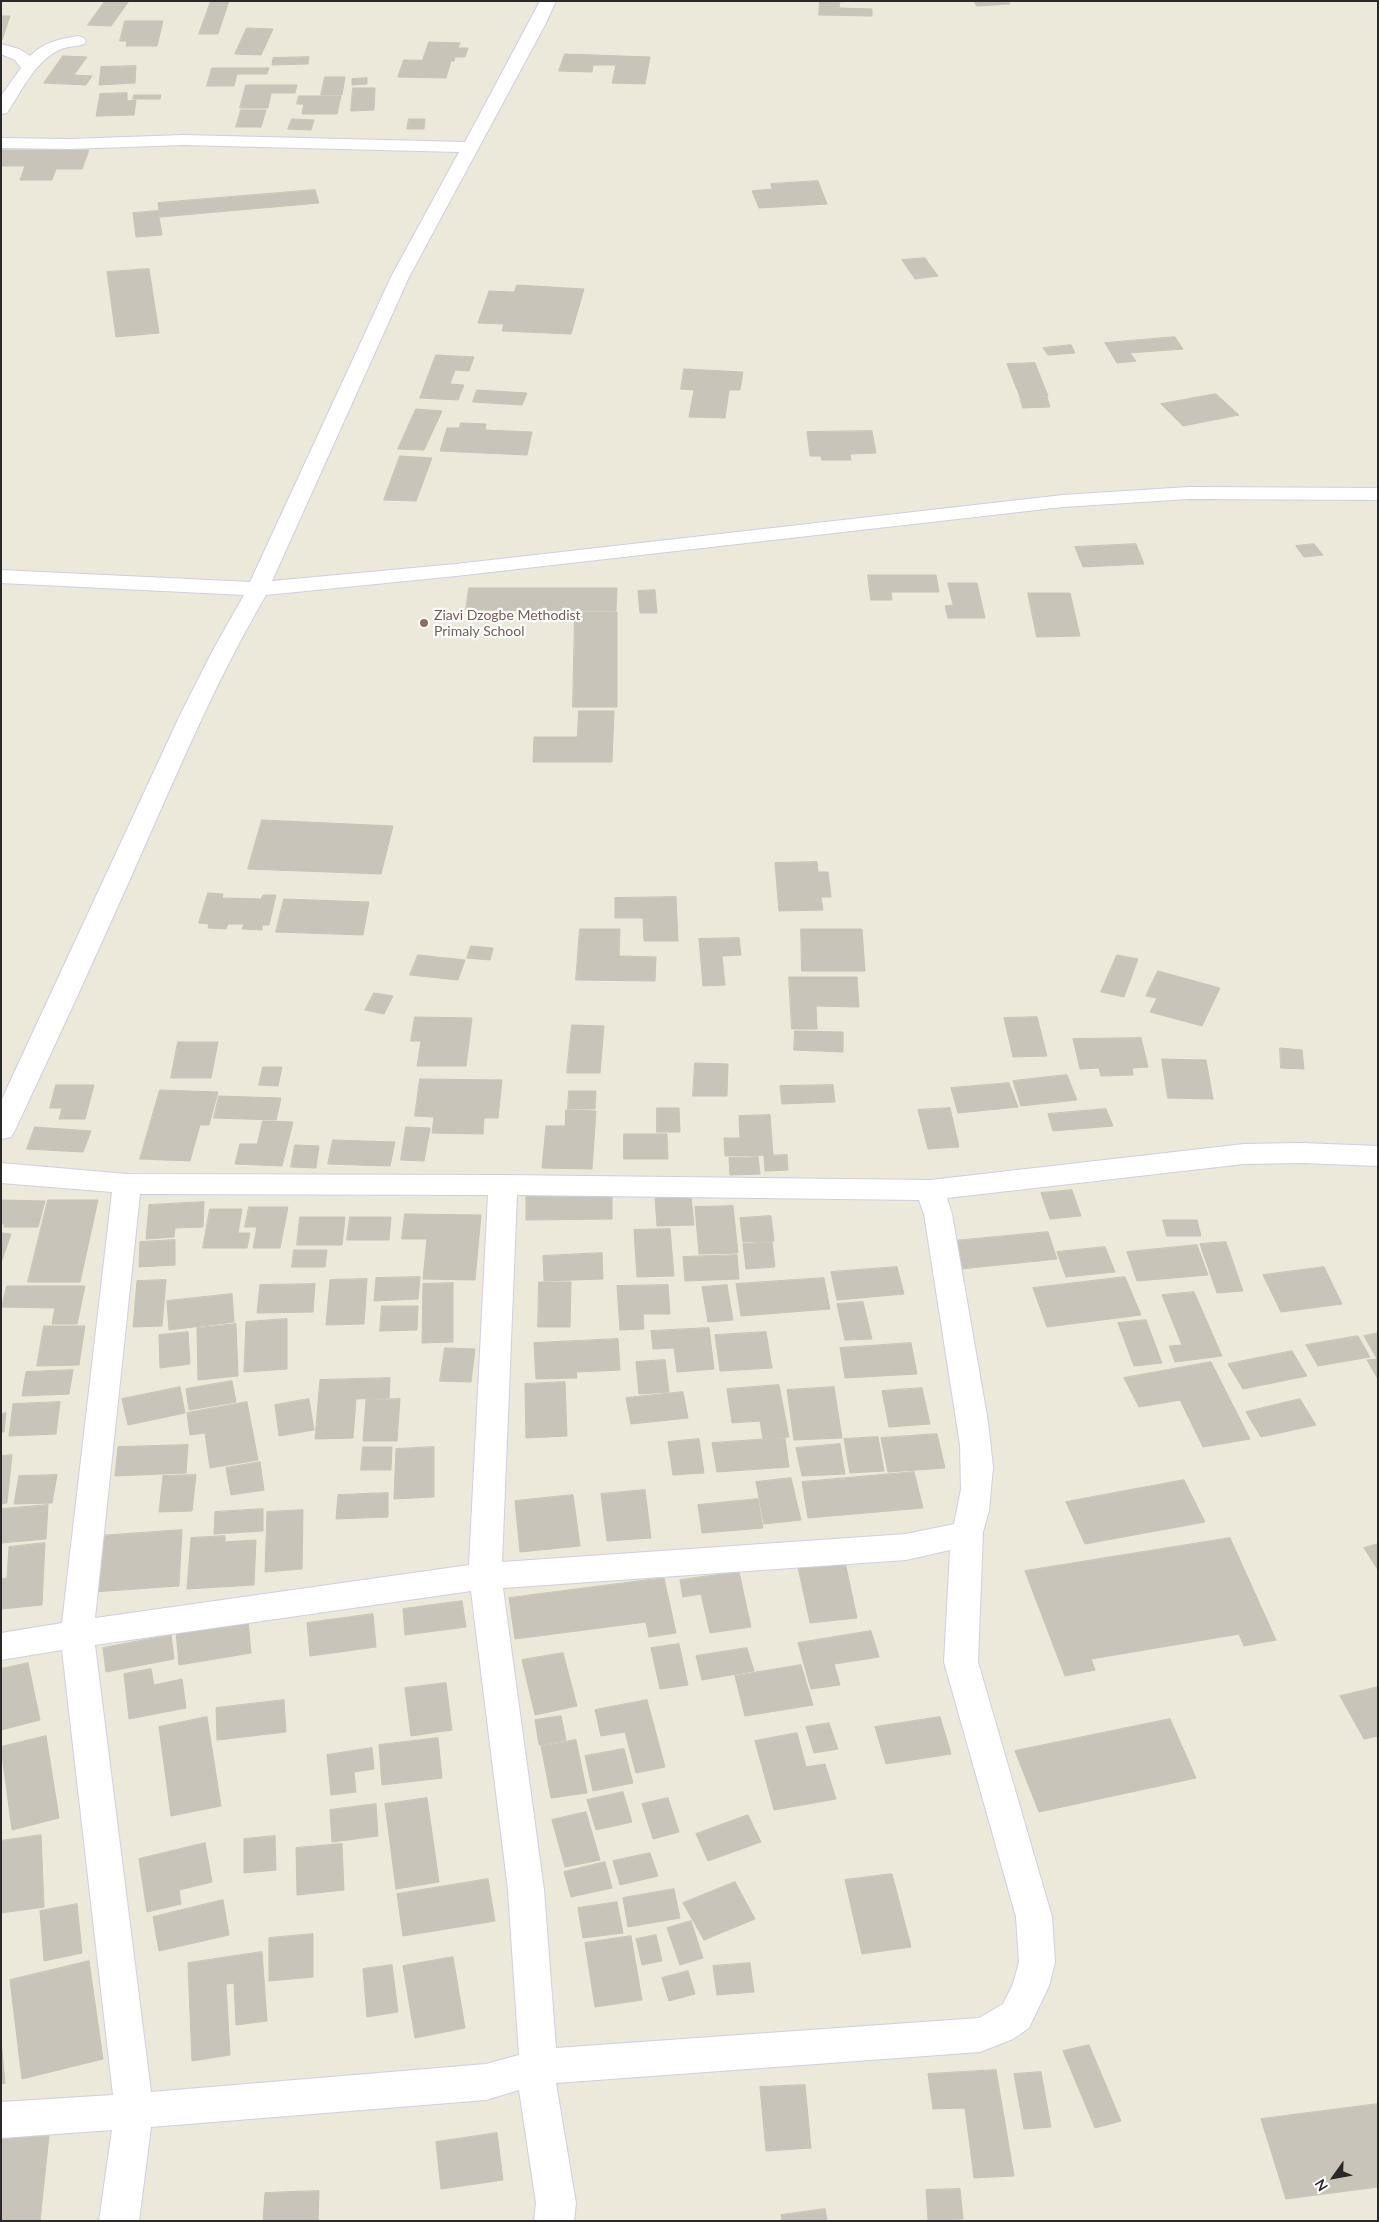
<!DOCTYPE html>
<html>
<head>
<meta charset="utf-8">
<style>
	body { margin:0 }
	#map { position:relative; width:1379px; height:2222px; overflow:hidden; background:#ece8da; font-family:Lato,sans-serif }
	canvas { display:block }
	.frame { position:absolute; inset:0; border:2px solid #292929; pointer-events:none }
	.north { position:absolute; left:1309px; top:2152px; width:50px; height:50px; -webkit-text-stroke:4px #fff; paint-order:stroke; rotate:238deg; font-size:14px; font-weight:700; line-height:20px; text-align:center; color:#292929 }
	.north::after { content:''; display:block; margin:auto; width:18px; height:22px; background:#292929; clip-path:polygon(50% 0,100% 100%,50% 72%,0 100%) }
</style>
</head>
<body>
<div id="map">
<canvas width="1379" height="2222"></canvas>
<div class="frame"></div>
<div class="north">N</div>
</div>
<script>
const ctx = document.querySelector('canvas').getContext('2d');
ctx.lineJoin = 'round';
function fill(path, color) {
  ctx.fillStyle = color;
  ctx.fill(path, 'evenodd');
}
function trace(path, color, width, dash) {
  ctx.strokeStyle = color;
  ctx.lineWidth = width;
  ctx.lineCap = dash ? 'butt' : 'round';
  ctx.setLineDash(dash || []);
  ctx.stroke(path);
}
function label(font, color, halo, rows, align = 'center') {
  ctx.font = font + ' Lato,sans-serif';
  ctx.lineWidth = 4.5;
  ctx.setLineDash([]);
  ctx.textBaseline = 'middle';
  ctx.strokeStyle = halo;
  ctx.fillStyle = color;
  for (const [text, x, y, turn = 0] of rows) {
    ctx.save();
    ctx.translate(x, y);
    ctx.rotate((+turn || 0) * Math.PI / 180);
    ctx.textAlign = isNaN(turn) ? turn : align;
    if (halo) ctx.strokeText(text, 0, 0);
    ctx.fillText(text, 0, 0);
    ctx.restore();
  }
}
const building = new Path2D(`
	M105 1H129L111 26 88 25Z
	M211 1H229L218 34H199Z
	M820 1H840L839 8 872 9V16L819 15Z
	M974 1H1008L1010 4 977 6Z
	M1 16H10L2 40H1Z
	M125 21H163L157 46H126L127 41H120Z
	M247 28 273 29 261 55 235 54Z
	M429 42 460 43 458 48H468L465 57H455L454 61 423 60Z
	M565 54 650 57 645 84 612 83 616 65H593L592 72 559 71Z
	M63 56 87 57 74 75 92 76 86 85 44 83Z
	M309 57 308 64 272 65 273 58Z
	M404 60 451 61 446 78 398 77Z
	M136 66 135 83 99 85 101 67Z
	M212 68H269L267 74H237L234 86H207Z
	M325 77H345L342 95H321Z
	M367 78V84L352 85V79Z
	M246 85H297L295 93H271L268 108H240Z
	M353 88H375L374 110 351 111Z
	M127 93V101L136 100 134 115 96 116 100 94Z
	M134 95H161L160 99H133Z
	M299 96H341L337 114H302L304 104H297Z
	M241 110H266L261 127H236Z
	M292 119 314 120 311 130 288 129Z
	M409 119H425L424 129H407Z
	M1 150H89L82 169H56L52 180H20L25 166H1Z
	M818 181 827 204 759 208 752 191 772 189 771 184Z
	M315 190 319 203 160 217 158 203Z
	M158 211 162 235 136 237 133 213Z
	M925 258 938 276 915 279 902 260Z
	M149 269 159 333 116 337 107 272Z
	M517 285 584 289 571 334 502 331 504 324 478 323 489 291 514 292Z
	M1175 337 1183 349 1130 353 1136 361 1117 363 1105 343Z
	M1071 345 1075 353 1048 355 1043 348Z
	M436 355 474 357 469 371 455 370 450 384 464 385 458 400 420 398Z
	M1035 363 1048 396 1020 397 1007 364Z
	M684 369 743 372 740 390H729L725 418 689 417 694 390 681 389Z
	M477 390 527 393 522 405 473 402Z
	M1216 394 1239 415 1183 426 1161 404Z
	M1020 397H1047L1050 407 1023 408Z
	M416 409 442 411 424 450 398 449Z
	M461 423 486 424 485 430 532 432 527 455 440 451 447 428H459Z
	M872 431 876 453 850 454 851 460H822L821 456H810L807 432Z
	M400 456 432 458 416 501 384 500Z
	M1136 544 1144 564 1083 567 1075 547Z
	M1314 544 1323 555 1304 557 1296 546Z
	M868 575H936L939 592H891L892 600H871Z
	M948 583H977L985 618H948L945 606 953 605Z
	M469 588H617L616 611 466 610Z
	M655 590 657 613H640L638 591Z
	M1028 593H1070L1080 636 1037 637Z
	M575 612H617V707H573Z
	M579 711H614L612 762H533L534 737H577Z
	M262 820 393 826 381 874 248 869Z
	M817 862 818 872H828L831 897H821L823 910 779 911 775 863Z
	M208 893 223 894 222 898 261 899 263 895H276L269 925H262V930L242 929 244 924H228L226 929 208 928 209 924 199 923Z
	M676 897 678 941H644L643 918H615V898Z
	M284 899 369 902 363 935 276 932Z
	M580 929H620L619 956 656 957 655 981 576 980Z
	M801 929H862L865 971H802Z
	M739 938 741 955 722 956 725 985 703 986 699 939Z
	M471 946 493 948 490 960 467 958Z
	M418 955 465 960 458 980 410 975Z
	M1117 955 1138 959 1124 997 1101 992Z
	M1158 971 1220 988 1202 1026 1150 1012 1157 998 1146 996Z
	M789 977H857L859 1007 816 1006 817 1029H792Z
	M374 993 393 996 384 1014 365 1010Z
	M415 1017 472 1018 466 1066H417L421 1041H411Z
	M1037 1017 1047 1056 1013 1057 1004 1018Z
	M572 1025 604 1026 600 1073H567Z
	M795 1031 843 1032V1052L794 1050Z
	M1141 1038 1148 1067 1132 1068 1133 1075 1101 1076 1099 1068 1080 1069 1073 1039Z
	M178 1042H218L211 1078H171Z
	M1280 1048 1302 1050 1304 1069 1281 1068Z
	M1162 1059 1206 1060 1213 1099 1168 1098Z
	M695 1063 728 1064 727 1096H693Z
	M263 1067H282L278 1086 259 1085Z
	M1067 1075 1077 1100 1021 1106 1013 1081Z
	M420 1079 502 1080 498 1118H484L483 1134 432 1133 434 1117 415 1116Z
	M1009 1083 1018 1107 958 1113 951 1088Z
	M56 1085H94L85 1119H59L62 1108H50Z
	M833 1085 835 1102 782 1104 780 1086Z
	M160 1090 218 1092 209 1125H200L190 1161 140 1159Z
	M569 1091H596L595 1109H568Z
	M219 1096 281 1098 276 1120 214 1118Z
	M657 1108H679L680 1132H657Z
	M950 1108 959 1147 928 1149 918 1110Z
	M1106 1109 1113 1126 1053 1131 1048 1114Z
	M566 1110 596 1111 592 1169 542 1168 546 1126H565Z
	M770 1115 773 1155 725 1156 724 1138H740L739 1116Z
	M263 1121 293 1122 282 1166 235 1164 240 1144H257Z
	M35 1127 91 1131 83 1152 27 1149Z
	M406 1127 430 1128 424 1161 401 1160Z
	M624 1134H667L668 1159H624Z
	M333 1140 395 1142 390 1166 328 1164Z
	M295 1145 319 1146 316 1168 291 1167Z
	M787 1155 788 1170 765 1171 764 1156Z
	M758 1157 760 1174 730 1175 729 1158Z
	M1072 1190 1081 1216 1050 1219 1041 1193Z
	M612 1196V1219L526 1220V1197Z
	M691 1197 694 1225 657 1226 655 1198Z
	M1 1200 45 1201 38 1227H4L5 1224H1Z
	M48 1200H98L80 1282H28Z
	M204 1202 203 1227 175 1228 174 1237 146 1239 149 1205Z
	M733 1206 738 1253 699 1254 695 1207Z
	M249 1207H288L280 1248H253L257 1227H245Z
	M210 1209H242L238 1233H250L247 1248H203Z
	M405 1214 481 1215 475 1280 423 1279 427 1239H402Z
	M771 1216 774 1241 743 1242 740 1218Z
	M300 1217H345L342 1245H297Z
	M350 1217H391L389 1240H347Z
	M1163 1220H1197L1201 1236H1167Z
	M670 1229 674 1276 637 1277 634 1230Z
	M1048 1232 1057 1259 951 1270 943 1242Z
	M1 1233 11 1234 1 1263Z
	M175 1240V1265L139 1267 140 1242Z
	M772 1242 775 1267 746 1269 743 1244Z
	M1226 1242 1243 1291 1217 1293 1200 1244Z
	M1197 1245 1208 1275 1137 1281 1127 1252Z
	M1105 1247 1115 1272 1066 1277 1057 1252Z
	M294 1250H327L325 1267H292Z
	M602 1253 603 1279 544 1281 543 1256Z
	M737 1255 739 1279 685 1281 683 1257Z
	M897 1267 904 1294 837 1300 831 1272Z
	M1324 1267 1342 1304 1281 1312 1263 1275Z
	M420 1277 418 1299 374 1301 376 1278Z
	M1125 1277 1141 1315 1047 1327 1033 1288Z
	M824 1278 830 1309 741 1316 736 1284Z
	M367 1279 364 1324 326 1325 330 1280Z
	M166 1280 162 1326 133 1327 137 1281Z
	M539 1282H571L570 1327H538Z
	M453 1283V1342L422 1343 423 1284Z
	M315 1284 313 1312 257 1313 260 1285Z
	M668 1285 670 1314H643L644 1329 620 1330 617 1286Z
	M727 1285 733 1320 708 1322 702 1287Z
	M7 1286H85L77 1324H52L55 1308 2 1307Z
	M1194 1292 1222 1356 1175 1362 1169 1346 1182 1345 1162 1295Z
	M232 1294 234 1322 169 1330 167 1301Z
	M863 1302 872 1339 845 1340 837 1304Z
	M382 1306H418L417 1330 380 1331Z
	M287 1319V1369L244 1372 246 1322Z
	M1146 1320 1162 1363 1134 1366 1118 1323Z
	M236 1324 238 1376 198 1380 197 1328Z
	M44 1326H85L79 1365 37 1366Z
	M709 1328 714 1369 677 1372 674 1348 653 1349 651 1331Z
	M188 1332 190 1364 160 1368 159 1335Z
	M766 1332 772 1368 720 1371 715 1335Z
	M1378 1333V1379L1367 1360 1377 1359 1364 1336Z
	M1358 1336 1370 1357 1318 1366 1306 1345Z
	M618 1339 620 1370 576 1372 577 1378 536 1379 534 1343Z
	M911 1343 917 1374 845 1378 840 1348Z
	M445 1348 475 1349 471 1382 440 1381Z
	M1292 1351 1307 1376 1243 1389 1228 1364Z
	M665 1360 669 1392 639 1394 636 1362Z
	M1211 1362 1250 1439 1203 1447 1180 1400 1139 1407 1124 1378Z
	M73 1370 69 1394 22 1396 26 1372Z
	M390 1378 389 1398 356 1399 353 1438 315 1439 320 1380Z
	M232 1381 236 1402 189 1410 186 1389Z
	M565 1382 567 1436 526 1438 525 1384Z
	M779 1385 789 1437 763 1439 760 1421 732 1423 727 1389Z
	M180 1387 185 1413 128 1425 122 1399Z
	M834 1387 842 1438 794 1440 787 1390Z
	M922 1388 930 1424 889 1427 882 1391Z
	M683 1392 688 1418 631 1424 626 1398Z
	M309 1399 314 1430 279 1436 275 1405Z
	M400 1399 397 1441H363L366 1400Z
	M1300 1399 1316 1425 1261 1437 1246 1412Z
	M60 1402 56 1434 9 1436 13 1404Z
	M247 1402 258 1460 210 1468 205 1433 190 1435 187 1413Z
	M6 1413 4 1432H1V1414Z
	M937 1434 945 1468 888 1472 881 1438Z
	M878 1437 884 1471 850 1473 844 1439Z
	M785 1438 789 1467 717 1472 712 1443Z
	M699 1439 704 1473 673 1475 668 1442Z
	M840 1444 845 1474 802 1476 796 1448Z
	M188 1445 186 1473 115 1476 118 1447Z
	M363 1447H392L391 1470H361Z
	M434 1447V1497L394 1499 396 1449Z
	M12 1455 7 1503 1 1504V1456Z
	M260 1462 264 1490 231 1495 226 1468Z
	M914 1472 923 1508 808 1518 802 1482Z
	M57 1475 52 1503 14 1504 19 1476Z
	M196 1475 192 1511 159 1512 163 1476Z
	M791 1478 801 1520 764 1524 756 1482Z
	M1184 1480 1205 1522 1085 1544 1066 1502Z
	M645 1490 651 1538 607 1541 601 1494Z
	M388 1493V1517L336 1519 338 1495Z
	M573 1495 580 1546 520 1552 515 1501Z
	M758 1499 763 1528 702 1533 698 1505Z
	M48 1505 46 1539 1 1543V1509Z
	M263 1509V1531L214 1534 215 1512Z
	M303 1510 302 1569 265 1572 267 1512Z
	M182 1530 179 1586 93 1592 98 1536Z
	M225 1536V1542L256 1540 254 1585 187 1589 191 1538Z
	M1230 1538 1276 1640 1244 1646 1239 1634 1091 1659 1095 1670 1065 1676 1025 1571Z
	M45 1543 42 1605 1 1609V1579L7 1578 9 1547Z
	M1378 1544V1570L1364 1548Z
	M845 1562 857 1618 810 1623 798 1567Z
	M739 1572 751 1627 710 1633 701 1594 683 1597 680 1580Z
	M664 1578 676 1633 649 1637 646 1622 515 1639 509 1598Z
	M462 1601 466 1627 405 1635 403 1609Z
	M373 1614 376 1647 310 1656 307 1623Z
	M248 1620 251 1653 179 1665 176 1631Z
	M871 1631 879 1657 834 1664 840 1685 811 1689 798 1643Z
	M171 1635 174 1659 106 1672 103 1648Z
	M679 1644 688 1685 660 1689 651 1648Z
	M747 1648 754 1671 702 1680 696 1656Z
	M563 1653 577 1706 535 1715 522 1660Z
	M28 1663 40 1720 1 1730V1669Z
	M801 1665 813 1705 745 1716 735 1676Z
	M151 1669 154 1685 182 1679 186 1708 129 1719 124 1674Z
	M446 1683 452 1730 411 1736 405 1688Z
	M1378 1687V1736L1364 1739 1340 1696Z
	M284 1700 286 1732 217 1740 216 1708Z
	M647 1700 665 1767 636 1773 625 1732 601 1736 595 1710Z
	M561 1716 566 1740 539 1745 535 1720Z
	M207 1717 221 1806 171 1816 159 1727Z
	M940 1717 951 1754 886 1764 875 1727Z
	M1170 1719 1196 1778 1039 1812 1015 1751Z
	M829 1723 838 1749 814 1753 806 1727Z
	M797 1733 806 1767 825 1764 836 1799 774 1810 755 1741Z
	M46 1736 59 1818 12 1830 1 1747Z
	M438 1738 442 1778 382 1785 379 1745Z
	M576 1740 587 1793 551 1798 541 1746Z
	M372 1748 374 1769 354 1772 356 1792 331 1795 327 1755Z
	M624 1749 633 1783 593 1791 585 1756Z
	M623 1792 632 1822 596 1830 587 1800Z
	M427 1798 439 1882 396 1889 385 1804Z
	M668 1798 679 1832 653 1839 642 1804Z
	M376 1804 378 1836 332 1842 330 1810Z
	M586 1812 600 1860 565 1867 552 1820Z
	M748 1815 761 1842 708 1861 696 1834Z
	M41 1835 44 1907 1 1913V1841Z
	M275 1836 276 1870 244 1873V1839Z
	M205 1843 212 1882 179 1890 181 1904 147 1912 139 1859Z
	M342 1844 344 1890 297 1895 296 1848Z
	M650 1853 658 1876 620 1885 613 1861Z
	M605 1862 612 1888 571 1897 564 1872Z
	M892 1874 911 1947 862 1954 845 1880Z
	M488 1879 495 1921 403 1936 397 1894Z
	M735 1882 755 1919 704 1940 683 1903Z
	M674 1889 680 1918 628 1927 623 1898Z
	M223 1900 229 1935 159 1951 153 1917Z
	M617 1902 623 1933 583 1938 578 1908Z
	M77 1904 82 1953 44 1961 40 1911Z
	M691 1921 703 1958 680 1965 667 1928Z
	M313 1934V1977L269 1981V1938Z
	M656 1935 662 1961 642 1965 636 1939Z
	M631 1936 642 2000 595 2007 585 1943Z
	M262 1952 267 2021 236 2025 234 1983 226 1984 230 2055 192 2061 188 1963Z
	M453 1957 465 2028 415 2038 403 1966Z
	M89 1961 103 2059 22 2079 10 1980Z
	M750 1963 754 1992 717 1995 713 1966Z
	M392 1965 398 2012 367 2017 363 1969Z
	M688 1971 695 1994 669 2001 662 1978Z
	M1 2040 5 2083 1 2084Z
	M1089 2045 1121 2121 1095 2128 1063 2051Z
	M996 2070 1014 2176 974 2178 965 2108 933 2109 928 2074Z
	M1041 2072 1051 2127 1024 2129 1014 2074Z
	M805 2085 811 2148 766 2151 760 2087Z
	M1378 2104V2187L1286 2199 1261 2119Z
	M497 2133 503 2180 441 2189 436 2142Z
	M49 2136 40 2221H1V2139Z
	M960 2189 963 2219 928 2220 926 2190Z
	M319 2191 318 2221H263L265 2193Z
	M825 2209 827 2221H782L781 2215Z`);
const street = new Path2D(`
	M540 1H556L546 23 409 277 272 581 456 564 1063 495 1189 487 1378 488V500L1189 499 1063 507 456 576 266 595C215 682 176 776 135 868 96 956 56 1043 15 1130L11 1137 1 1139V1101L181 713 213 650 244 595 1 583V570L250 582 391 277 459 152 183 145 70 149 1 148V138L70 139 183 135 465 142Z
	M78 36 84 38 86 41 84 44C75 47 65 46 57 51 34 63 21 92 7 113L1 114V96L21 68 15 60 1 54V44L19 49 30 56C44 42 59 39 78 36Z
	M1302 1143 1378 1146V1166L1302 1163 1244 1164 947 1198 952 1214 988 1422 993 1467 989 1511 983 1532 978 1662 1052 1917 1055 1962 1049 1986 1029 2028 1013 2039 980 2052 556 2083 576 2203 574 2221H534L536 2203 519 2090 486 2100 151 2127 139 2221H99L112 2130 1 2138V2102L113 2095 62 1650 1 1660V1633L62 1623 112 1192 1 1183V1163L127 1174 503 1175 930 1180 1244 1144ZM140 1194 488 1195 469 1565 95 1618ZM517 1195 919 1200 924 1214 960 1445 961 1489 954 1524 906 1534 502 1562ZM950 1550 944 1662 1016 1917 1019 1962 1013 1984 1003 2004 979 2018 556 2048 544 1890 503 1588 906 1560ZM471 1591 508 1890 519 2055 486 2064 151 2092 95 1645Z`);
const markers = [
	[424,623,5,"#8d6e63"]
];
const educationNames = [
	["Ziavi Dzogbe Methodist",434,615],
	["Primaly School",434,631]
];
fill(building, '#c8c4ba');
trace(building, '#c8c4b4', 1);
trace(street, '#cfcfe3', 2);
fill(street, '#fff');
for (const [x, y, r, color] of markers) {
  const dot = new Path2D();
  dot.arc(x, y, r, 0, 2 * Math.PI);
  ctx.fillStyle = color;
  ctx.fill(dot);
  trace(dot, '#fff', 2);
}
label('14px', '#785e54', '#fff', educationNames, 'left');
</script>
</body>
</html>
